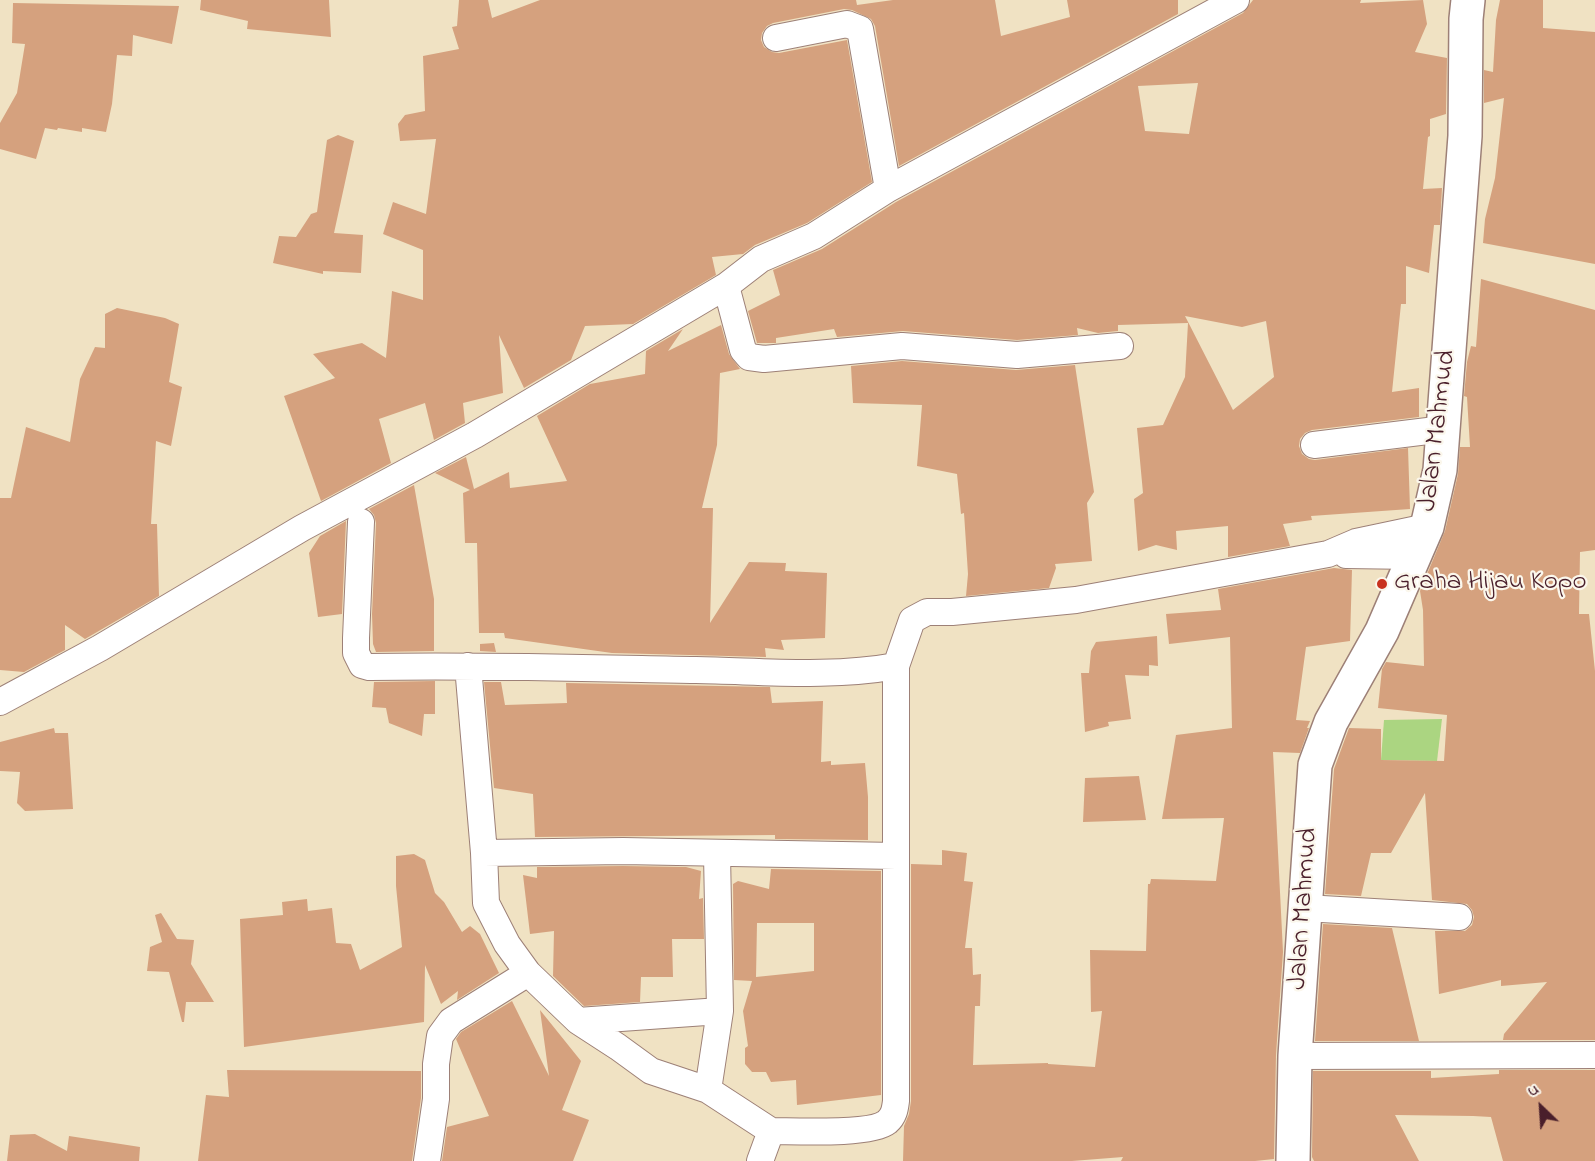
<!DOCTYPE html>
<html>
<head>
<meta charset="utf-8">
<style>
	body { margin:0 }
	#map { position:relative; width:1595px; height:1161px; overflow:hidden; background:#f0e2c3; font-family:"Indie Flower",sans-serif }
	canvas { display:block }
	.north { position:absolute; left:1511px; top:1077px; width:60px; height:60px; -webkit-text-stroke:4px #fbf7ec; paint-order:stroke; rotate:335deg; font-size:16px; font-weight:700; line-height:24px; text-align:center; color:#4a1f2b }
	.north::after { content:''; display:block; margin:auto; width:21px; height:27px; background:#4a1f2b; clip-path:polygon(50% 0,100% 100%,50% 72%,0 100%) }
</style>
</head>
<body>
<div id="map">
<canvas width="1595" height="1161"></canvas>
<div class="north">U</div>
</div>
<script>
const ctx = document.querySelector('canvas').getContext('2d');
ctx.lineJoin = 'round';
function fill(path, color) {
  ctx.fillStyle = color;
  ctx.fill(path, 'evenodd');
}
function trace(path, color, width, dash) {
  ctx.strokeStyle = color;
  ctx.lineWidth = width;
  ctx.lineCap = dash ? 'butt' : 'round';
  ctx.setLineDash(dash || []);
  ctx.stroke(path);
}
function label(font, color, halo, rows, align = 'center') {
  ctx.font = font + ' "Indie Flower",sans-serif';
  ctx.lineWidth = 4.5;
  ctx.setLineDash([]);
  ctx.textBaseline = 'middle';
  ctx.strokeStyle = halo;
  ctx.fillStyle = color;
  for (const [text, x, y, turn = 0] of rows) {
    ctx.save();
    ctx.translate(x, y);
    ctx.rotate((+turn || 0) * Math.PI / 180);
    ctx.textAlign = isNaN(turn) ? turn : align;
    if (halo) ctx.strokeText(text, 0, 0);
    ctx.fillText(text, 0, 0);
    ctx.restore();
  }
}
const green = new Path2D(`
	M1442 719 1437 761 1381 760 1384 720Z`);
const building = new Path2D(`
	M201 0H329L331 37 247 29 248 21 200 10Z
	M459 0H488L492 18 540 0H856L857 5 893 0H995L1001 36 1070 17 1067 0H1178V14L899 166 875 26 871 19 852 10 844 9 773 23 767 26 762 33 761 40 764 47 772 52 779 53 847 40 872 182 807 223 755 245 743 254 712 257 716 275 633 324 585 326 571 360 524 388 499 335 503 393 463 403 465 423 434 440 425 403 379 419 391 463 321 501 284 396 335 378 313 354 362 343 386 358 392 291 423 300V250L383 234 393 202 426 214 436 139 400 141 398 124 405 115 425 111 423 56 459 49 452 27 457 26Z
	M1253 0H1361L1360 3 1423 0 1427 24 1415 52 1447 58 1446 114 1430 119V136L1428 137 1423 189 1442 188 1440 225H1434L1429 273 1406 266V304H1401L1392 392 1419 388V417L1312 430 1305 433 1300 439 1299 446 1302 454 1309 459 1315 460 1408 448 1410 509 1311 516 1312 520 1283 524 1290 546 1228 557V526L1176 531 1177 550 1156 545 1138 551 1134 499 1143 493 1137 428 1163 425 1185 377 1188 323 1118 325V331L1098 333 1077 328 1078 335 1017 340 903 331 837 337 834 329 776 338V343H757L748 311 780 295 773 270 822 249 896 202 1243 13ZM1198 83 1189 134 1145 131 1138 86ZM1185 316 1242 327 1266 321 1274 377 1233 410Z
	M1500 0H1543V28L1595 32V264L1483 243 1485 219 1495 178 1504 98 1484 103V70L1493 72 1496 20Z
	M13 3 179 6 172 44 133 35 132 56 117 55 112 104 106 132 82 128V132L58 128 57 130 45 128 36 159 0 149V123L17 93 25 44 12 43Z
	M338 135 354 141 334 233 363 235 361 273 323 271V274L273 263 279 236 296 237 311 214 317 212 327 140Z
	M1481 279 1595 310V550L1580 552 1579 614H1589L1595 671V1040H1503L1504 1034 1547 982 1501 986V980L1439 994 1435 931H1465L1472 925 1474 917 1472 910 1467 904 1432 900 1425 793 1391 853H1371L1361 896 1325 894 1334 769 1349 728 1381 729V760L1444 761 1447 715 1378 708 1382 669 1386 662 1424 666 1423 610 1420 591 1445 531 1458 474 1460 447H1470L1467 397 1464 396 1467 362 1471 346 1476 347Z
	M117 308 165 318 179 324 169 382 182 387 171 446 156 441 151 524H157L159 596 85 639 65 625V650L24 672 0 670V498H11L26 427 70 442 80 379 95 347 105 348V314Z
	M721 325 729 354 740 369 720 373 717 445 702 508H713L710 623 749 562 786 563 785 571 827 573 825 638 781 640 784 650 765 648 766 657 612 653 505 638 504 633H479L477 543H465L463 493 470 490 435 473 466 457 474 489 509 472 510 488 567 481 537 416 590 384 645 374 646 351 683 329 668 351Z
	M902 361 1016 370 1075 365 1094 492 1087 503 1092 561 1055 564 1056 568 1049 588 966 596 968 574 964 513 961 514 957 474 917 466 922 405 853 403 851 366Z
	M414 485 434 599V651L376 652 373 644 372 614 376 523 374 515 369 509Z
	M346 521 342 614 318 617 309 553 320 536Z
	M1334 568 1352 570 1350 641 1306 647 1296 720 1310 721 1307 728H1309L1300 753 1273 752 1283 952 1276 1055 1274 1159 1255 1161H1121L1123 1157 1072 1161H903L904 1126 909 1114 911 1101V864L942 865V850L967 853 964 881 973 882 965 948H972L973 975 981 974 980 1006H975L973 1065 1048 1063V1064L1095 1067 1102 1011 1091 1012 1090 950 1146 951 1148 884H1150L1151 879 1216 881 1224 818 1162 819 1176 735 1232 728 1230 637 1169 644 1166 614 1221 610 1218 589Z
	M1157 636 1158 666 1149 665V676L1125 675 1131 719 1108 722 1109 726 1085 732 1081 673H1089L1091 651 1096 642Z
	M494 643 496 652 480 651V644Z
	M435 681V714H424L422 736 389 723 386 708 372 707 374 682Z
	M484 682H501L505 705 567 703 566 683 770 687 772 703 823 701 821 762 831 761V765L865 763 868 797V840L775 839V835L535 837 533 794 494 788Z
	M54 728 55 733H68L73 809 25 811 17 803 20 772 0 771V742Z
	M1139 776 1146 820 1083 822 1085 778Z
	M414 854 425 860 435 893 444 902 462 932 470 926 480 934 499 973 457 1000 458 991 441 1004 425 965 424 1022 244 1047 240 919 283 915 282 902 307 899 308 911 332 908 336 943 351 944 360 970 402 947 396 886V856Z
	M623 866 686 867 701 871 699 899 703 898 704 939H672L673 977H641L640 1002 584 1006 553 976 554 931 530 934 523 875 537 878V867Z
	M771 869 881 871V1095L797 1105 796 1080 771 1082 766 1072H752L745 1064V1048L748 1046 743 1011 752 981 734 980 733 884 738 881 769 889ZM757 923H814V971L756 977Z
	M161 913 177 939 194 940 191 964 214 1002H186L184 1022H182L169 972 147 971 150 947 162 942 155 915Z
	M1323 924 1392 928 1419 1041H1315Z
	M512 1001 549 1076 540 1010 581 1061 562 1110 589 1120 573 1161H442L447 1127 489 1116 456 1039 461 1032Z
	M227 1070 421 1071V1098L412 1161H198L206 1095 229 1097Z
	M1499 1070H1595V1161H1503L1491 1117 1473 1116 1395 1115 1419 1161H1314L1312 1157 1313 1071H1431V1078L1499 1074Z
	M35 1134 67 1151 69 1136 140 1147 139 1161H7L10 1135Z`);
const street = new Path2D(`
	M776 38 847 24 860 29 888 189
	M726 286 743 350 749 357 764 359 902 346 1017 355 1120 346
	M1314 445 1444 429
	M361 522 356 638V653L362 665 369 667C478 665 587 668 696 670 762 671 831 678 896 666L912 620 927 612H952L1076 600 1328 554 1356 542 1427 527
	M1346 555 1414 556
	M468 666 484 853 486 903 507 944 528 973 578 1021 618 1047 651 1071 708 1090 771 1131 760 1161
	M0 702 100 648 302 528 475 435 726 286 761 259 814 236 888 189 1236 0
	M484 853 623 851 896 856
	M1305 908 1459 917
	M578 1021 720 1011
	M1295 1056 1595 1055
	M708 1090 720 1011 717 854
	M771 1131C795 1131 871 1135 887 1122 894 1116 895 1109 896 1101V666
	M427 1161 436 1099V1064L440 1036 451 1021 528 973`);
const secondary = new Path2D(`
	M1293 1161 1295 1056 1315 765 1331 722 1382 631 1427 527 1440 470 1465 136 1466 19 1468 0`);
const markers = [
	[1382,584,6,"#c8321e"]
];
const streetNames = [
	["Jalan Mahmud",1439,431,-83],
	["Jalan Mahmud",1305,909,-86]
];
const poiNames = [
	["Graha Hijau Kopo",1394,584]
];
fill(green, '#abd581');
fill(building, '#d5a17e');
trace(street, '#9d8077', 28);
trace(secondary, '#9d8077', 36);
trace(street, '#fff', 26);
trace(secondary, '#fff', 33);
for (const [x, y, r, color] of markers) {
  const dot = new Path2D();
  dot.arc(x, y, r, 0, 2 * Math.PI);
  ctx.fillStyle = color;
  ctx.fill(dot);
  trace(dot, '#fbf7ec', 2);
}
label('27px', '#4a1f2b', '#fbf7ec', streetNames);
label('27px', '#4a1f2b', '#fbf7ec', poiNames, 'left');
</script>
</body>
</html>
